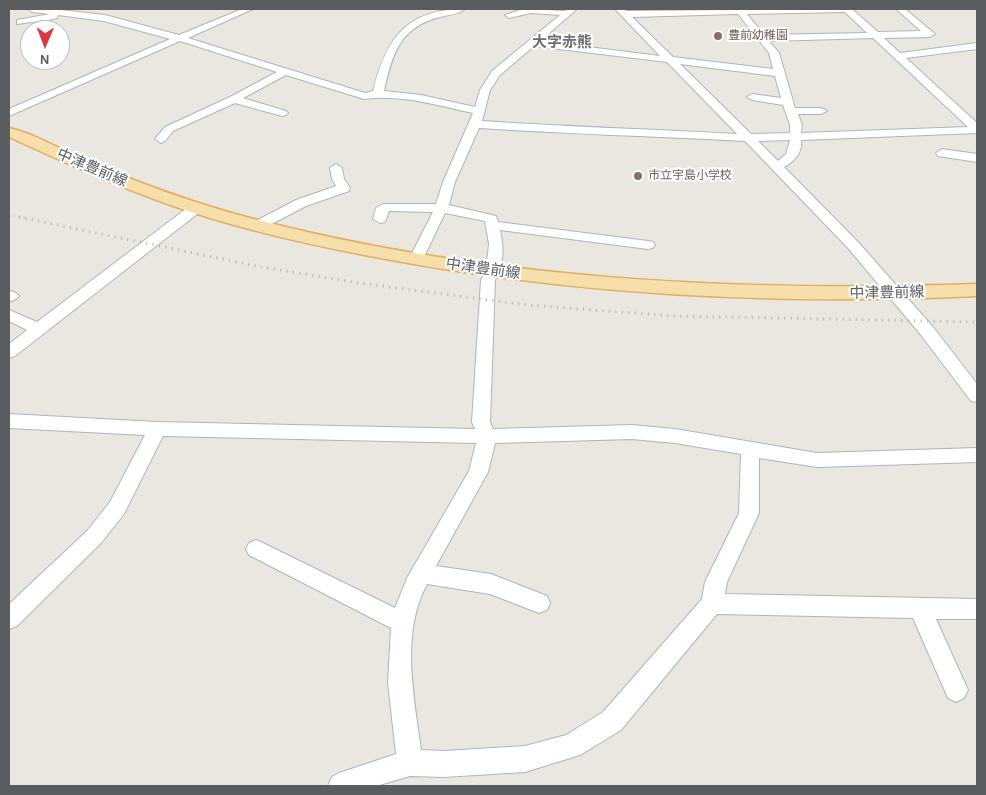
<!DOCTYPE html>
<html>
<head>
<meta charset="utf-8">
<style>
	body { margin:0 }
	#map { position:relative; width:986px; height:795px; overflow:hidden; background:#eae7e0; font-family:Karla,sans-serif }
	canvas { display:block }
	.frame { position:absolute; inset:0; border:10px solid #595d60; pointer-events:none }
	.north { position:absolute; left:20px; top:20px; width:50px; height:50px; box-sizing:border-box; background:#fff; border:1px solid #bdbebf; border-radius:50%; rotate:181deg; font-size:14px; font-weight:700; line-height:20px; text-align:center; color:#595d60 }
	.north::after { content:''; display:block; margin:auto; width:18px; height:22px; background:#d73a43; clip-path:polygon(50% 0,100% 100%,50% 72%,0 100%) }
</style>
</head>
<body>
<div id="map">
<canvas width="986" height="795"></canvas>
<div class="frame"></div>
<div class="north">N</div>
</div>
<script>
const ctx = document.querySelector('canvas').getContext('2d');
ctx.lineJoin = 'round';
function trace(path, color, width, dash) {
  ctx.strokeStyle = color;
  ctx.lineWidth = width;
  ctx.lineCap = dash ? 'butt' : 'round';
  ctx.setLineDash(dash || []);
  ctx.stroke(path);
}
function fill(path, color) {
  ctx.fillStyle = color;
  ctx.fill(path, 'evenodd');
}
function label(font, color, halo, rows, align = 'center') {
  ctx.font = font + ' Karla,"Noto Sans JP",sans-serif';
  ctx.lineWidth = 4;
  ctx.setLineDash([]);
  ctx.textBaseline = 'middle';
  ctx.strokeStyle = halo;
  ctx.fillStyle = color;
  for (const [text, x, y, turn = 0] of rows) {
    ctx.save();
    ctx.translate(x, y);
    ctx.rotate((+turn || 0) * Math.PI / 180);
    ctx.textAlign = isNaN(turn) ? turn : align;
    if (halo) ctx.strokeText(text, 0, 0);
    ctx.fillText(text, 0, 0);
    ctx.restore();
  }
}
const minor = new Path2D(`
	M28 9H52L105 15 179 35 242 9H253L188 38 365 93 373 91C386 39 406 9 465 9 460 14 448 15 440 17 400 27 392 54 384 91L421 95 475 107 480 90 492 71 560 15 531 13 509 18 505 15 523 9 565 11 568 9H577L540 41 660 56 615 9H624L626 11 852 9 878 32 921 31 896 9H905L935 34 930 37 884 38 900 53 977 43V49L906 58 977 123V133L801 140C803 152 794 162 784 167L858 242 933 327 977 384V402L971 401 921 335 848 248 745 141C656 136 568 134 479 128L455 182 449 205 496 216 498 222 648 241 653 242 655 245 653 248 648 249 500 230C504 247 504 265 495 280L490 422 493 429 632 425 675 429 817 453 977 448V462L817 467 759 458V513L727 582 725 594 977 599V619H936L968 690 964 698 956 702 948 698 913 618 717 614 621 730 580 755 525 772 444 777 410 776 376 786H328L332 777 339 773 396 754 388 683 391 628 249 555 246 549 249 543 256 540 263 543 395 608 407 578 469 471 476 443 163 436 124 514 101 543 17 626 9 629V604L87 531 110 502 145 435 9 428V414L157 422 475 429 472 422 481 280 486 271 489 244 485 221 445 213 423 259 421 262H411L409 259 433 212 389 211 385 222 380 223 373 219 376 208 383 204H436L443 182 473 113C436 105 401 94 364 99L286 75 243 98 286 111 288 113 286 115 282 116 235 103 173 131 165 141 161 143 155 139 165 127 230 97 277 72 180 41 9 116V109L170 39 104 21 58 15 57 18 54 19 17 24V20L50 14 32 12ZM845 12 867 33 764 35 747 14ZM738 14 769 53 773 69 673 57 632 17ZM873 38 968 127 801 133 802 125 798 114H821L827 111 821 108H795L779 53 769 41ZM534 46 667 62 737 134C652 129 567 127 482 121L490 90 500 75ZM680 64 775 76 781 98 752 94 747 97 752 100 783 105 790 125V133L751 134ZM790 140 786 154 778 161 758 141ZM632 439 675 443 741 454 739 513 705 582 702 599 603 712 566 735 525 746 444 751 421 750C414 697 400 634 427 584L490 594 539 613 547 610 550 603 547 596 491 574 436 566 488 472 495 443Z
	M942 149 977 154V162L938 156 936 153Z
	M336 164 342 168 344 179 350 188 349 191 306 206 262 229H252L250 226 252 223 296 200 336 186 332 179 330 168Z
	M196 204 203 208 201 211 15 356 9 358V344L27 330 9 321V310L37 322 191 205Z
	M11 291 16 293 19 296 16 299 9 302V292Z`);
const major = new Path2D(`
	M9 128C36 134 65 152 91 163 142 184 193 203 246 217 485 280 731 292 977 284V296C785 305 592 296 402 262 330 249 257 234 188 211 127 191 68 164 9 137Z`);
const railFar1 = new Path2D(`
	M9 215 25 218`);
const rail = new Path2D(`
	M19 217 261 267 359 283 527 305 674 316 977 322`);
const markers = [
	[718,36,5,"#8d6e63"],
	[638,176,5,"#8d6e63"]
];
const farEducationnames = [
	["豊前幼稚園",728,36],
	["市立宇島小学校",648,176]
];
const farQuarternames = [
	["大字赤熊",562,43]
];
const streetNames = [
	["中津豊前線",92,168,23],
	["中津豊前線",483,269,8],
	["中津豊前線",887,293,-1]
];
trace(minor, '#b1b4b7', 2);
trace(major, '#e2ad62', 3);
fill(minor, '#fff');
fill(major, '#f6dfaa');
trace(railFar1, '#afb0b0', 2.5, [0.5, 4.5]);
trace(rail, '#afb0b0', 3, [1, 5.5]);
for (const [x, y, r, color] of markers) {
  const dot = new Path2D();
  dot.arc(x, y, r, 0, 2 * Math.PI);
  ctx.fillStyle = color;
  ctx.fill(dot);
  trace(dot, '#fff', 2);
}
label('12px', '#785e54', '#fff', farEducationnames, 'left');
label('bold 15px', '#6a6f72', '#fff', farQuarternames);
label('15px', '#595d60', '#fff', streetNames);
</script>
</body>
</html>
